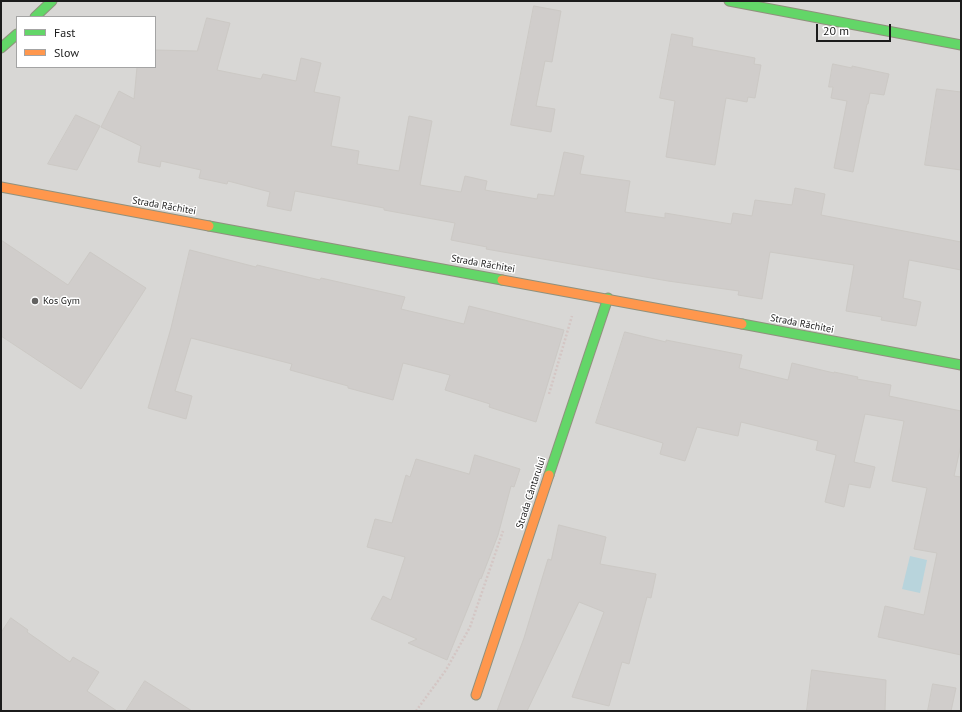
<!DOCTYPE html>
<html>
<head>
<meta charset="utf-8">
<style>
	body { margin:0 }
	#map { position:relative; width:962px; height:712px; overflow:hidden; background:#e9e7e4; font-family:"PT Sans",sans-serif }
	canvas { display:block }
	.frame { position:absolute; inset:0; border:2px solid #1b1b1b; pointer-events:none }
	.legend { position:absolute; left:16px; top:16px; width:140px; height:52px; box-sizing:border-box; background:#fff; border:1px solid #a4a4a4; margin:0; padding:5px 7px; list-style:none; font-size:12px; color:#1b1b1b }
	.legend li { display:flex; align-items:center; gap:8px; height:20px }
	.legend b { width:20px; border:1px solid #a4a4a4 }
	.scale { position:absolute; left:816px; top:24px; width:75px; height:18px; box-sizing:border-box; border:2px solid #1b1b1b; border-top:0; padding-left:5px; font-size:12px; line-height:14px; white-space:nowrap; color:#1b1b1b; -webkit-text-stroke:3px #fff; paint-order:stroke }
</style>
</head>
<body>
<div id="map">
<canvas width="962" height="712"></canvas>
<div class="frame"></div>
<ul class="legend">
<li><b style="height:5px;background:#63d668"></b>Fast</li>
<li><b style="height:5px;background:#ff974d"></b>Slow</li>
</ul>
<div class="scale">20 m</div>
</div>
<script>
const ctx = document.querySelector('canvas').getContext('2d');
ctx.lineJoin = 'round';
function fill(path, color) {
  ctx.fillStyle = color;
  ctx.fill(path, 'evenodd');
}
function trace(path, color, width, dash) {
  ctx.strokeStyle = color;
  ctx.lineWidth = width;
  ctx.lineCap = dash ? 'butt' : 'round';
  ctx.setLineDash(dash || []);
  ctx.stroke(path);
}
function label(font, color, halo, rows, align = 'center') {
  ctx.font = font + ' "PT Sans",sans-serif';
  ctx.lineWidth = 3;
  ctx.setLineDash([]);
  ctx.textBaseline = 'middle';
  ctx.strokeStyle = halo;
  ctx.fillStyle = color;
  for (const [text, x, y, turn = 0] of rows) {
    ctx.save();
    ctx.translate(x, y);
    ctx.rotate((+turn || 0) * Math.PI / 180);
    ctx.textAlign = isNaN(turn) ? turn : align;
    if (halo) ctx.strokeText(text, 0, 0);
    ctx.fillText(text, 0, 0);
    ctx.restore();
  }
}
const residential = new Path2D(`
	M1 1H961V711H1ZM17 17H155V67H17Z`);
const water = new Path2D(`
	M910 556 927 560 920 593 902 589Z`);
const building = new Path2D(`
	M534 6 561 11 552 62 545 61 536 106 555 109 551 132 511 125Z
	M207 18 230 23 217 70 261 79 263 74 296 81 301 58 321 63 314 92 340 97 331 146 359 151 357 164 399 171 409 116 432 121 420 185 461 192 465 176 487 181 485 190 537 199 538 194 554 196 564 152 584 156 580 174 630 181 625 212 665 218V213L731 224 733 213 752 216 755 200 792 205 795 188 825 194 821 215 961 242V270L909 260 903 298 921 302 916 326 881 320 882 317 846 311 854 265 770 252 762 299 738 295 739 291 668 281 486 249 487 247 451 240 455 223 384 210V208L295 191 291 211 267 206 270 192 228 181 227 184 199 178 201 170 161 161 160 167 138 162 141 146 101 127 119 91 134 99 137 67H155V50L197 51Z
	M672 34 693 38 692 46 755 58 754 64 761 65 755 98 748 97 747 102 726 98 715 165 666 157 675 101 660 98Z
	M833 64 852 68V66L889 74 884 95 870 93 868 104H867L853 172 834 168 847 101 831 98 833 87H829Z
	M937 89 961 92V170L925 165Z
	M76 115 100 126 77 170 48 164Z
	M1 240 68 285 90 252 146 288 81 389 1 336Z
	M190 250 256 267 257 265 320 280 321 278 405 297 401 309 464 324 469 306 564 330 536 422 489 407 490 404 445 390 450 375 403 363 393 400 348 388V386L290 370 292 364 191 338 175 391 192 396 186 419 148 408 171 328Z
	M625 332 666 342V340L742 355 739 368 788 380 792 363 834 373V372L858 377 857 379 891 385 889 396 961 411V445L954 476 961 477V655L878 637 885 606 924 615 937 553 914 549 927 488 892 481 904 421 865 414 854 462 875 467 870 488 849 484 844 507 825 502 836 455 816 450 818 441 741 422 738 436 697 427 685 461 660 454 663 443 596 423Z
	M475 455 520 469 514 487 511 486 498 535 481 579 480 578 447 660 408 643 417 639 371 619 383 596 391 600 405 557 367 547 375 519 392 523 406 475 410 477 416 459 469 474Z
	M559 525 606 537 600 564 656 574 651 598 647 597 629 664 622 662 609 706 572 697 604 612 579 602 527 711H497L524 638 548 559 551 560Z
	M11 618 28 630 27 632 70 662 73 657 99 672 87 691 117 711H1V633Z
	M812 670 886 680 885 711H807Z
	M145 681 192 711H126Z
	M933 684 956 688 951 711H928Z`);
const path = new Path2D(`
	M549 394 572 316
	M416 711 446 670 470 627 503 531`);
const fast = new Path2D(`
	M729 1 961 45
	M35 17 52 1
	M1 48 17 34
	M209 226 502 280
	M742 324 961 365
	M549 475 608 298`);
const slow = new Path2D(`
	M1 187 209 226
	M502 280 742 324
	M476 695 549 475`);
const markers = [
	[35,301,4,"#636261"]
];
const streetNames = [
	["Strada Răchitei",164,206,10],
	["Strada Răchitei",483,264,10],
	["Strada Răchitei",802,324,11],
	["Strada Cântarului",531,493,-72]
];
const poiNames = [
	["Kos Gym",43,301]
];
fill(residential, '#d8d7d5');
fill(water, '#b8d4dc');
fill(building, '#d0cdcb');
trace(building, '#ccc9c5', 1);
trace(fast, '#90917d', 11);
trace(slow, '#90917d', 11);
trace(path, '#d4c6c4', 2.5, [2, 2]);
trace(fast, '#63d668', 9);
trace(slow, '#ff974d', 9);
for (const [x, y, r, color] of markers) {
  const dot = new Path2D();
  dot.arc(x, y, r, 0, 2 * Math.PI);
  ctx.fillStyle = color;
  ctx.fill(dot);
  trace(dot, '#fff', 1.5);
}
label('10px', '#1b1b1b', '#fff', streetNames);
label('10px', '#1b1b1b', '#fff', poiNames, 'left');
</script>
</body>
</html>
